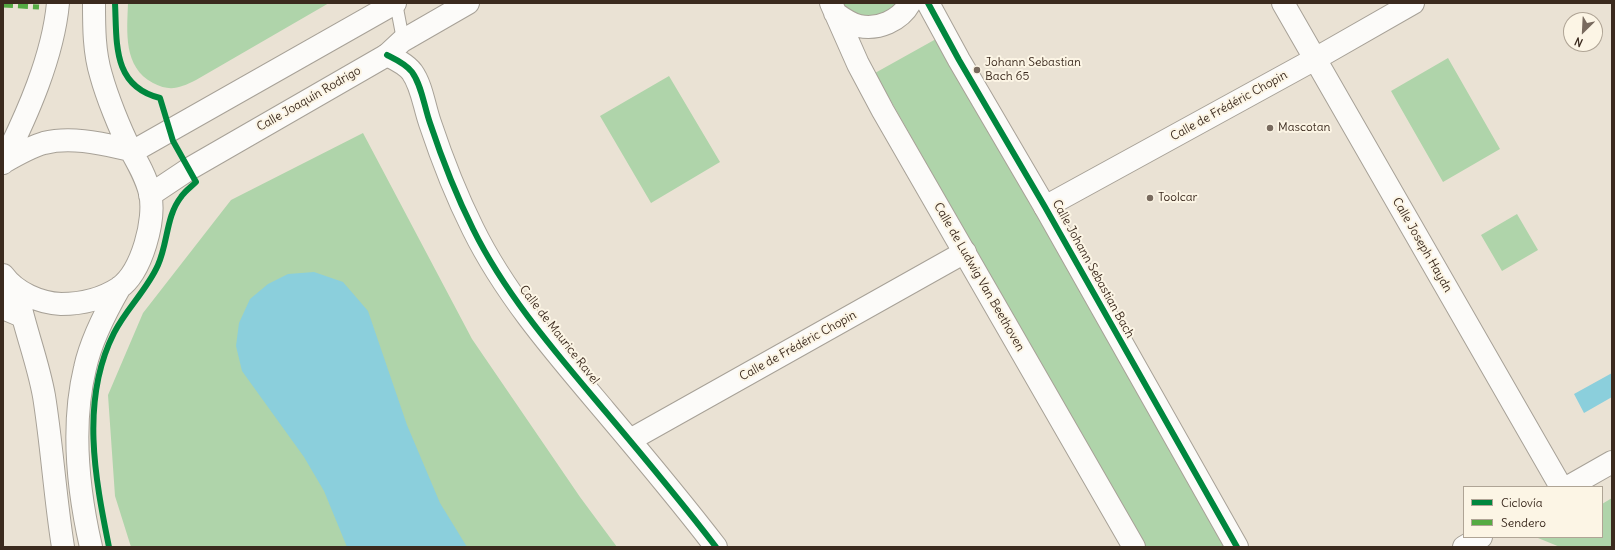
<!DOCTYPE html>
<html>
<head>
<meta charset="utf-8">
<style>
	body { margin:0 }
	#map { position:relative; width:1615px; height:550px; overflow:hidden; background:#eae2d4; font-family:Delius,sans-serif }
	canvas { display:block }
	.frame { position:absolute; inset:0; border:4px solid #3b2a1e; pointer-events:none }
	.legend { position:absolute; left:1463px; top:486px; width:140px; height:52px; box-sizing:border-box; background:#fcf5e5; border:1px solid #afa495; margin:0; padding:5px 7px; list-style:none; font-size:12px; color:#3b2a1e }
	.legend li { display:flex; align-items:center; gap:8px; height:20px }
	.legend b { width:20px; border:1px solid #afa495 }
	.north { position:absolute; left:1563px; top:12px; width:40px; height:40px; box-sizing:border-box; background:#fcf5e5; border:1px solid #afa495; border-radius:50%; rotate:204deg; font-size:11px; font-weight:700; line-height:16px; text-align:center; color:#3b2a1e }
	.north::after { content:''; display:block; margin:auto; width:14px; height:18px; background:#786a5e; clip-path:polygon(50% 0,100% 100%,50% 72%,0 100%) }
</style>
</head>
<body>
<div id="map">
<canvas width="1615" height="550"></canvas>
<div class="frame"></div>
<ul class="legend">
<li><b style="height:5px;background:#00873e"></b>Ciclovía</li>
<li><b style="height:5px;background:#55ab43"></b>Sendero</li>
</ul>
<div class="north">N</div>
</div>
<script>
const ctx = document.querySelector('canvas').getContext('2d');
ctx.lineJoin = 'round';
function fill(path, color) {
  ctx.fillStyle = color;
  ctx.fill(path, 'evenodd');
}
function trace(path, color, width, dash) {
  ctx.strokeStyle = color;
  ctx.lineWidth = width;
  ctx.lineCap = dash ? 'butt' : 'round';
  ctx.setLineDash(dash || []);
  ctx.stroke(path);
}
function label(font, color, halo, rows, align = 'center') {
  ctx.font = font + ' Delius,sans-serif';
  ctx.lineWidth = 4;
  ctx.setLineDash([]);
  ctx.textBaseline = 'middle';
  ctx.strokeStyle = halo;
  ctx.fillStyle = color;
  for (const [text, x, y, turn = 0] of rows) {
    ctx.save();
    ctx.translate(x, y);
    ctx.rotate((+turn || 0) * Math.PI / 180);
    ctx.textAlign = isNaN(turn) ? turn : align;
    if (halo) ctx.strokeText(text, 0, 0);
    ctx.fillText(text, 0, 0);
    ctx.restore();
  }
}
const green = new Path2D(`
	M128 3H329L196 80C180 88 170 92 153 83 123 67 127 32 128 3Z
	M839 3H901L883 18 854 15Z
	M936 39 1226 547H1144L875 73Z
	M1448 58 1500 149 1443 182 1391 91Z
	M669 76 720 162 651 203 600 116Z
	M363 133 472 339 580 497 617 547H131L115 496 108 395 143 313 231 200Z
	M1517 214 1538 250 1502 271 1481 235Z
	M1612 498V547H1560L1538 538 1602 537V504Z`);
const water = new Path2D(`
	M314 272 343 282 368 311 407 425 440 503 467 547H347L324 491 304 457 242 371 236 346 239 323 250 299 268 284 288 274Z
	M1612 373V397L1584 413 1574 394Z`);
const lane = new Path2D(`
	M396 3 404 45`);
const street = new Path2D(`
	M1283 3 1561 487
	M387 55C395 59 406 64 412 72 422 86 424 106 430 123 442 159 456 195 473 229 506 296 557 354 605 411 643 456 680 500 716 547
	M1045 207 1315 59 1413 3
	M630 440 965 252
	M1568 487 1612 462
	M1464 547 1481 537`);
const secondary = new Path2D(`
	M831 3 858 64 883 111 1134 547
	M928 3 959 60 1045 207 1237 547
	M835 13C842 18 850 24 859 26 878 30 900 21 910 3
	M132 152 395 3
	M4 162C16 155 30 147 44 143 72 136 103 144 131 150
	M3 163C27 115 53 57 58 3
	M150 195 189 169 387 55 402 41 468 3
	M3 275C16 293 40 303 61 304 82 304 102 299 119 288 142 272 156 219 150 193 146 177 138 163 130 149 120 129 107 97 101 75 94 52 94 27 94 3
	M18 296C25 330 38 362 44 396 52 446 55 497 63 547
	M91 547C78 490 71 426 85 368 91 340 105 313 120 287`);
const highway = new Path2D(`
	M3 295 15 288
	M3 308 22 316`);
const quiet = new Path2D(`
	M3 5 39 7`);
const cycleway = new Path2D(`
	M928 3 959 60 1045 207 1237 547
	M387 55C395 59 406 64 412 72 422 86 424 106 430 123 442 159 456 195 473 229 506 296 557 354 605 411 643 456 680 500 716 547
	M109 547C95 478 80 400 114 333 126 309 147 290 158 265 168 243 166 216 181 197 185 191 191 187 196 182L173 141 160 98C112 86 117 43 115 3`);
const markers = [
	[977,70,4,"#786a5e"],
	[1270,128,4,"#786a5e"],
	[1150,198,4,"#786a5e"]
];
const poiNames = [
	["Johann Sebastian",985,63],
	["Bach 65",985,77],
	["Mascotan",1278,128],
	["Toolcar",1158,198]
];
const streetNames = [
	["Calle Joaquín Rodrigo",309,99,-30],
	["Calle de Frédéric Chopin",1229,106,-29],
	["Calle Joseph Haydn",1422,245,60],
	["Calle Johann Sebastian Bach",1093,269,61],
	["Calle de Ludwig Van Beethoven",979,277,60],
	["Calle de Maurice Ravel",559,335,52],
	["Calle de Frédéric Chopin",798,346,-29]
];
fill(green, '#afd4aa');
fill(water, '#8bcfdc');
trace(lane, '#a7a197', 14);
trace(street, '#a7a197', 24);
trace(secondary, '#a7a197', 24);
trace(highway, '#a7a197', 24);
trace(lane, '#fcfbf9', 12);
trace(street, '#fcfbf9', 22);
trace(secondary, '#fcfbf9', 22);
trace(highway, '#fcfbf9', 22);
trace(quiet, '#55ab43', 5, [10, 5]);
trace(cycleway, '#00873e', 6);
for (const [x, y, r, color] of markers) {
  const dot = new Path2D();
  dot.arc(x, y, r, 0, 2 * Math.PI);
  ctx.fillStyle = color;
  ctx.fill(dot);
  trace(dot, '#fcf5e5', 1.5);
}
label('12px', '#3b2a1e', '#fcf5e5', poiNames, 'left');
label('12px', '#3b2a1e', '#fcf5e5', streetNames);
</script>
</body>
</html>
